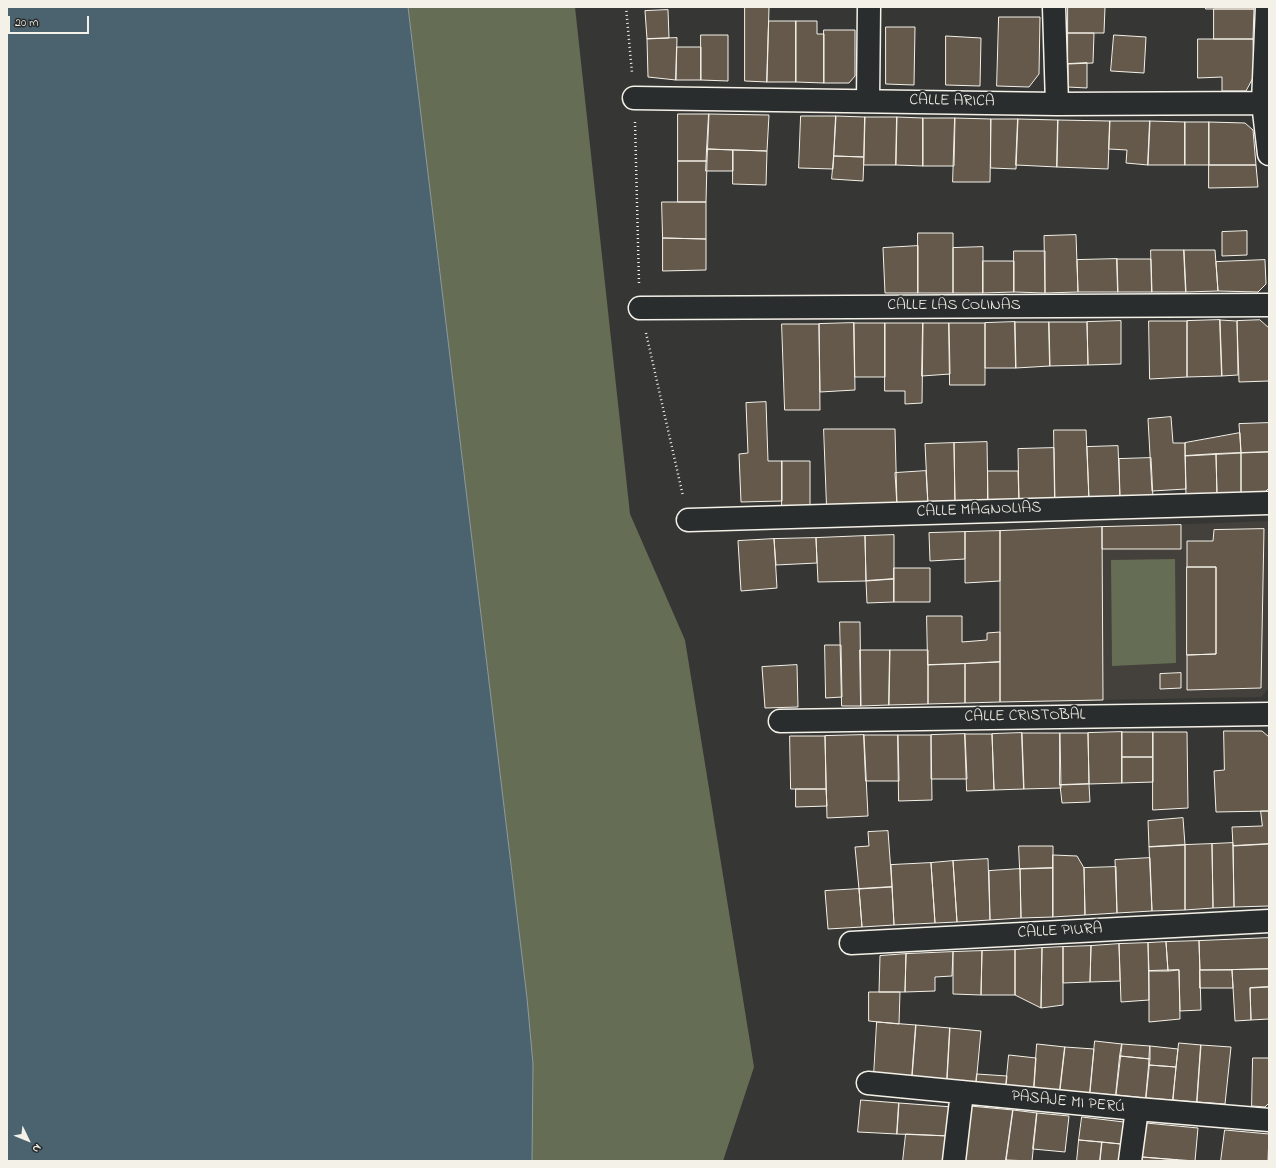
<!DOCTYPE html>
<html>
<head>
<meta charset="utf-8">
<style>
	body { margin:0 }
	#map { position:relative; width:1276px; height:1168px; overflow:hidden; background:#363634; font-family:"Indie Flower",sans-serif }
	canvas { display:block }
	.frame { position:absolute; inset:0; border:8px solid #f4f1e8; pointer-events:none }
	.north { position:absolute; left:8px; top:1120px; width:40px; height:40px; -webkit-text-stroke:3px #2a2d2e; paint-order:stroke; rotate:133deg; font-size:11px; font-weight:700; line-height:16px; text-align:center; color:#f4f1e8 }
	.north::after { content:''; display:block; margin:auto; width:14px; height:18px; background:#f4f1e8; clip-path:polygon(50% 0,100% 100%,50% 72%,0 100%) }
	.scale { position:absolute; left:8px; top:16px; width:81px; height:18px; box-sizing:border-box; border:2px solid #f4f1e8; border-top:0; padding-left:5px; font-size:12px; line-height:14px; white-space:nowrap; color:#f4f1e8; -webkit-text-stroke:3px #2a2d2e; paint-order:stroke }
</style>
</head>
<body>
<div id="map">
<canvas width="1276" height="1168"></canvas>
<div class="frame"></div>
<div class="north">N</div>
<div class="scale">20 m</div>
</div>
<script>
const ctx = document.querySelector('canvas').getContext('2d');
ctx.lineJoin = 'round';
function fill(path, color) {
  ctx.fillStyle = color;
  ctx.fill(path, 'evenodd');
}
function trace(path, color, width, dash) {
  ctx.strokeStyle = color;
  ctx.lineWidth = width;
  ctx.lineCap = dash ? 'butt' : 'round';
  ctx.setLineDash(dash || []);
  ctx.stroke(path);
}
function label(font, color, halo, rows, align = 'center') {
  ctx.font = font + ' "Indie Flower",sans-serif';
  ctx.lineWidth = 4;
  ctx.setLineDash([]);
  ctx.textBaseline = 'middle';
  ctx.strokeStyle = halo;
  ctx.fillStyle = color;
  for (const [text, x, y, turn = 0] of rows) {
    ctx.save();
    ctx.translate(x, y);
    ctx.rotate((+turn || 0) * Math.PI / 180);
    ctx.textAlign = isNaN(turn) ? turn : align;
    if (halo) ctx.strokeText(text, 0, 0);
    ctx.fillText(text, 0, 0);
    ctx.restore();
  }
}
const built = new Path2D(`
	M1269 521V688L1261 697 1000 702V531Z`);
const green = new Path2D(`
	M408 7H575L630 514 685 640 754 1067 723 1161H532V1099L527 998Z
	M1175 559 1176 663 1112 666 1111 560Z`);
const water = new Path2D(`
	M7 7H408L527 998 533 1064 532 1161H7Z`);
const building = new Path2D(`
	M745 7H769L767 82 745 81Z
	M1068 7H1105L1104 33H1068Z
	M1206 7H1254V9H1206Z
	M1214 9H1254L1253 39H1214Z
	M668 10 669 38 647 39 645 11Z
	M999 17H1040L1039 74 1029 87 997 86Z
	M769 21H796V82H767Z
	M796 21H817V34H824V83L796 82Z
	M886 27H915L914 85 886 84Z
	M824 30H855V76L849 83H824Z
	M1068 33H1094L1093 63 1068 64Z
	M701 35H728V81L701 80Z
	M1114 35 1146 37 1144 73 1111 71Z
	M946 36 981 38 980 86 946 85Z
	M677 38 676 80 648 77 647 39Z
	M1198 39H1253L1254 76 1246 91H1222V77L1198 78Z
	M677 47H701V80H676Z
	M1087 63V88L1068 87V64Z
	M678 114H709L707 161H678Z
	M709 114 769 115 767 151 707 149Z
	M801 116H836L833 169 799 168Z
	M836 116 865 117 864 157 834 156Z
	M865 117H897L896 165H864Z
	M897 117 923 118V166L896 165Z
	M923 118H955L954 166H923Z
	M955 118 991 119 990 182H953Z
	M991 119H1018L1016 169 991 168Z
	M1018 119 1058 120 1057 167 1016 165Z
	M1058 120 1110 121 1108 169 1057 167Z
	M1110 121H1150L1148 165 1126 163 1127 150 1109 149Z
	M1150 121 1185 122V165H1148Z
	M1185 122H1209V165H1185Z
	M1209 122 1245 123 1253 130 1256 165H1209Z
	M707 149 733 150V171H706Z
	M733 150 767 151 766 185 733 184Z
	M834 156 864 157 863 181 832 179Z
	M678 161H707L706 202H678Z
	M1209 165H1256L1258 187 1209 188Z
	M662 202H706V239L663 238Z
	M1247 231V255L1222 256V232Z
	M918 233H953V293H918Z
	M1076 235 1078 292 1045 293 1044 236Z
	M663 238 706 239V270L663 271Z
	M918 246V293H885L883 248Z
	M983 247V293H953V248Z
	M1151 250H1184L1186 292H1152Z
	M1184 250H1215L1218 291 1186 292Z
	M1014 251H1045V293L1014 292Z
	M1117 259H1151L1152 292H1118Z
	M1117 259 1118 292H1078L1077 260Z
	M1265 260 1266 284 1258 292 1218 291 1216 262Z
	M983 261H1014V292L983 293Z
	M1220 320 1237 321 1238 375 1222 376Z
	M1220 320 1222 376 1187 377V321Z
	M1260 320 1269 328V381L1239 382 1237 321Z
	M1121 321V364L1088 365 1087 322Z
	M1149 321H1187V377L1150 379Z
	M1015 322H1049L1050 366 1016 368Z
	M1015 322 1016 368H985V323Z
	M1049 322H1087L1088 365 1050 366Z
	M854 323H885V377H855Z
	M854 323 855 390 820 392 819 324Z
	M885 323H923L922 403 905 404V391H885Z
	M923 323H949L950 374 922 376Z
	M949 323H985V385H950Z
	M782 324H819L820 410H785Z
	M766 402 768 461H782V501L741 502 739 454 748 453 746 403Z
	M1171 417 1173 443H1185L1186 489 1152 491 1148 419Z
	M1269 423V452L1241 453 1239 424Z
	M824 429H895L897 506 827 508Z
	M1054 430H1086L1089 500 1055 501Z
	M1240 433 1241 453 1185 456V443Z
	M987 442 988 503 955 504 954 443Z
	M954 443 955 504 928 505 925 444Z
	M1118 446 1120 499 1089 500 1087 447Z
	M1054 448 1055 501 1019 502 1018 449Z
	M1269 452V488L1263 494 1241 495V453Z
	M1241 453V495H1217L1216 454Z
	M1216 454 1217 495 1186 496 1185 456Z
	M1151 458 1153 498 1120 499 1119 459Z
	M782 461H810V509L782 510Z
	M926 471 928 505 897 506 895 473Z
	M988 471H1018L1019 502 988 503Z
	M1181 525V549H1102V527Z
	M1102 527 1103 700 1000 702V531Z
	M1264 529 1261 688 1187 690V655L1216 654V567H1187V541H1213L1214 530Z
	M1000 531V581L965 583V532Z
	M965 532V559L930 561 929 533Z
	M894 535V579L866 581 865 536Z
	M865 536 866 581 818 582 816 538Z
	M816 538 817 563 776 565 774 539Z
	M774 539 777 588 741 591 738 541Z
	M1187 567H1216V654L1187 655Z
	M894 568H930V602H894Z
	M894 579V602L867 603 866 581Z
	M927 616H962V642L987 640V633L1000 632V662L928 665Z
	M840 622H860L861 706H842Z
	M825 645H841L842 697 826 698Z
	M860 650H890L889 705 861 706Z
	M890 650H928V704L889 705Z
	M1000 662V702L965 703V664Z
	M965 664V703L928 704V665Z
	M797 665 798 707 765 708 762 667Z
	M1181 673V688L1160 689V674Z
	M1224 731H1262L1269 737V811L1216 812 1214 771 1224 770Z
	M1122 732H1153V757H1122Z
	M1122 732V783L1089 784 1088 733Z
	M1153 732H1187L1188 808 1153 810Z
	M1022 733H1060L1061 788 1024 789Z
	M1022 733 1024 789 994 790 992 734Z
	M1060 733H1088L1089 784 1060 785Z
	M965 734H992L994 790 967 791Z
	M965 734 967 779H931V735Z
	M864 735 868 816 827 818 825 736Z
	M864 735H898L899 781H866Z
	M898 735H931L932 800 899 801Z
	M790 736H825L826 789H791Z
	M1122 757H1153V782L1122 783Z
	M1089 784 1090 802 1062 803 1060 785Z
	M796 789H826L827 806 796 807Z
	M1261 811H1269V844L1233 846 1232 827 1262 826Z
	M1183 818 1185 845 1149 847 1148 821Z
	M888 831 892 887 859 889 855 847 869 846 868 832Z
	M1233 843 1234 907 1213 908 1212 844Z
	M1212 844 1213 908 1185 910V845Z
	M1269 844V906L1234 907 1233 846Z
	M1185 845V910L1152 911 1149 847Z
	M1019 846H1053V868L1020 869Z
	M1053 855 1077 856 1084 868 1085 915 1053 917Z
	M1150 858 1152 911 1117 913 1115 860Z
	M988 859 990 920 957 922 953 861Z
	M953 861 957 922 935 923 931 863Z
	M931 863 935 923 894 925 891 865Z
	M1116 867 1117 913 1085 915 1084 868Z
	M1053 868V917L1021 918 1020 869Z
	M1020 869 1021 918 990 920 989 871Z
	M892 887 894 925 862 927 859 889Z
	M859 889 862 927 828 929 825 891Z
	M1269 938V969L1200 970 1199 941Z
	M1199 941 1201 1010 1180 1011 1179 970 1168 971 1166 942Z
	M1166 942 1168 971H1149L1148 943Z
	M1148 943 1149 1000 1121 1002 1119 944Z
	M1119 944 1120 981 1090 982 1091 946Z
	M1091 946 1090 982 1063 983V947Z
	M1063 947V1005L1041 1008 1042 948Z
	M1042 948 1041 1008 1015 995V950Z
	M1015 950V995H981L982 951Z
	M982 951 981 995 953 994V952Z
	M953 952 952 976 935 977V991L905 992 906 954Z
	M906 954 905 992H879L880 956Z
	M1269 969V987L1250 988 1251 1020 1235 1021 1232 970Z
	M1179 970 1180 1019 1149 1022V971Z
	M1200 970H1232L1233 988H1200Z
	M1269 987V1019L1251 1020 1250 988Z
	M869 992H900L899 1024 869 1021Z
	M877 1022 916 1025 912 1078 874 1075Z
	M916 1025 950 1028 947 1081 912 1078Z
	M950 1028 981 1031 976 1084 947 1081Z
	M1095 1041 1122 1044 1116 1095 1090 1093Z
	M1179 1043 1201 1045 1197 1102 1173 1100Z
	M1037 1044 1065 1047 1060 1090 1034 1088Z
	M1122 1044 1150 1046V1059L1120 1056Z
	M1201 1045 1231 1047 1225 1104 1197 1102Z
	M1150 1046 1178 1049 1176 1067 1149 1065Z
	M1065 1047 1094 1049 1090 1093 1060 1090Z
	M1009 1055 1036 1058 1034 1088 1006 1086Z
	M1120 1056 1150 1059 1146 1098 1116 1095Z
	M1253 1058H1269V1103L1265 1107 1252 1106Z
	M1149 1065 1176 1067 1173 1100 1146 1098Z
	M977 1074 1007 1076 1006 1086 976 1084Z
	M861 1100 899 1103 897 1134 858 1132Z
	M899 1103 953 1107 949 1136 897 1134Z
	M970 1106 1013 1110 1006 1161H963Z
	M1013 1110 1037 1113 1032 1161 1006 1160Z
	M1037 1113 1069 1116 1065 1152 1033 1149Z
	M1082 1117 1124 1122 1121 1144 1079 1140Z
	M1146 1123 1198 1128 1195 1161 1142 1157Z
	M1225 1130 1269 1134 1268 1161H1221Z
	M906 1134 949 1136 946 1161H903Z
	M1079 1140 1102 1142 1100 1161H1077Z
	M1102 1142 1121 1144 1119 1161H1100Z
	M1142 1157 1178 1160 1142 1161Z`);
const path = new Path2D(`
	M626 7 632 73
	M635 122 639 283
	M646 333 683 496`);
const minor = new Path2D(`
	M1054 7 1057 104
	M1267 7 1263 103 1269 154
	M634 98 1057 104 1269 103
	M868 101 869 7
	M640 308 1269 305
	M688 520 1269 503
	M780 721 1269 714
	M851 943 1269 921
	M868 1083 1137 1109 1269 1120
	M954 1161 962 1092
	M1130 1161 1137 1109`);
const streetNames = [
	["CALLE ARICA",952,102,1],
	["CALLE LAS COLINAS",954,306],
	["CALLE MAGNOLIAS",979,511,-2],
	["CALLE CRISTOBAL",1025,717,-1],
	["CALLE PIURA",1060,932,-3],
	["PASAJE MI PERÚ",1068,1103,6]
];
fill(built, '#44403b');
fill(green, '#656e54');
fill(water, '#4b626f');
trace(water, '#8f9b9f', 1);
fill(building, '#65594c');
trace(building, '#f4f1e8', 1);
trace(minor, '#f4f1e8', 25);
trace(path, '#f4f1e8', 2.5, [1, 3]);
trace(minor, '#2a2d2e', 22);
label('16px', '#f4f1e8', '#2a2d2e', streetNames);
</script>
</body>
</html>
